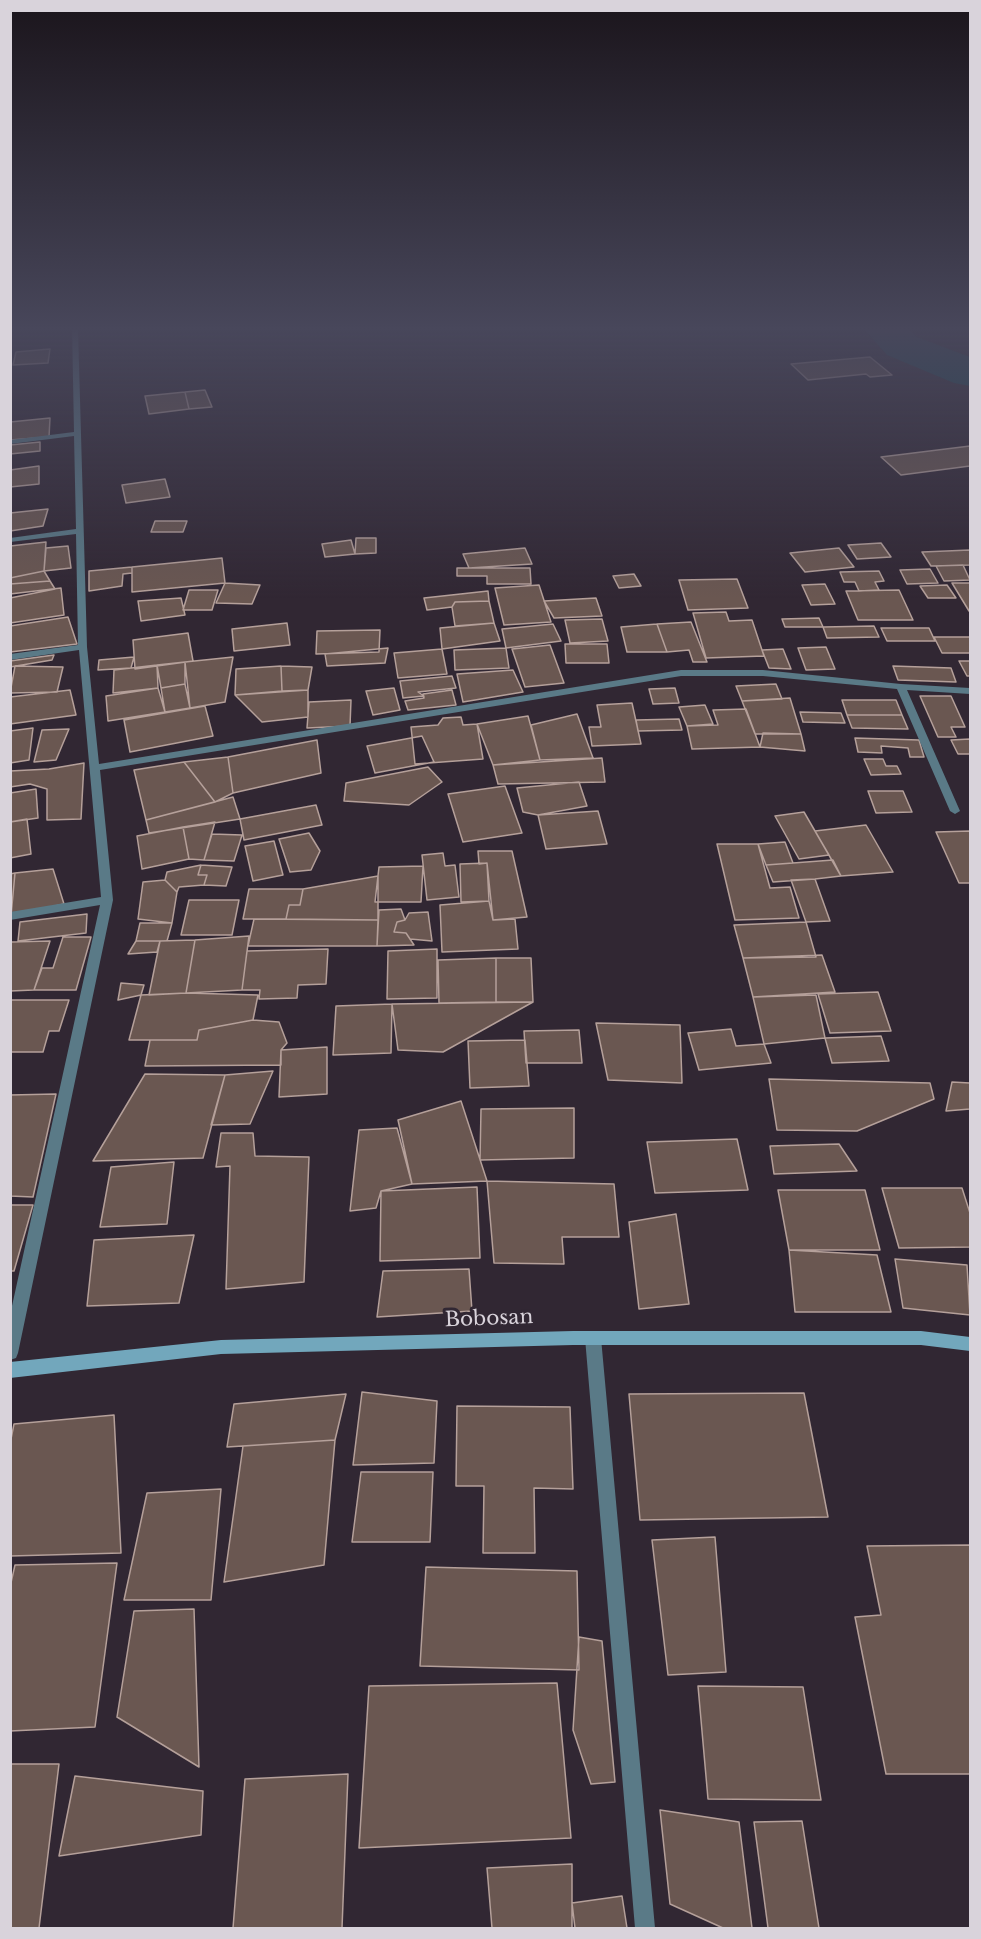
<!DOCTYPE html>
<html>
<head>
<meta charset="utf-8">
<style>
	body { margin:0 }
	#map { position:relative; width:981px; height:1939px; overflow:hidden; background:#312733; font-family:"Libre Baskerville",serif }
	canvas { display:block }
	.frame { position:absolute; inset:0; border:12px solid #d9d3db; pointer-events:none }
</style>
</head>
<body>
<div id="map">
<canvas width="981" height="1939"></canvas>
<div class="frame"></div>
</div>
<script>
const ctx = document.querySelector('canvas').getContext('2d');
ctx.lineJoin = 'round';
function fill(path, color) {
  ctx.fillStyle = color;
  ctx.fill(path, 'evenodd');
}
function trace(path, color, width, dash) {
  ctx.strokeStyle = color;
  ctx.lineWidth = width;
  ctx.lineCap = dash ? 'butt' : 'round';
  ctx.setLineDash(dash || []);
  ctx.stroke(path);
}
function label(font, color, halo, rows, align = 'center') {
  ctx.font = font + ' "Libre Baskerville",serif';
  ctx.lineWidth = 6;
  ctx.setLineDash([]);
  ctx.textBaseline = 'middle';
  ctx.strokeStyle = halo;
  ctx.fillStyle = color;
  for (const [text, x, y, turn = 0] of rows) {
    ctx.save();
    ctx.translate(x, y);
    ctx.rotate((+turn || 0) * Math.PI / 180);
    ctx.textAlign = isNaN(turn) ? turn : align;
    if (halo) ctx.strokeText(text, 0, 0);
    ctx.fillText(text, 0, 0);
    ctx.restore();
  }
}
const river = new Path2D(`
	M863 328H908L917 337 970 357V386L954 383 887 355Z`);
const building = new Path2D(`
	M50 349 48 363 13 365 16 352Z
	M870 357 892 375 870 377 866 374 808 380 791 364Z
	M205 390 212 407 189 409 185 392Z
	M185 392 189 409 149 414 145 396Z
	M50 418 49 437 10 440V422Z
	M40 442V451L10 454V445Z
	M970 446V466L901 475 881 457Z
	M39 466V484L10 487V470Z
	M165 479 170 497 126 503 122 485Z
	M48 509 43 526 10 531V513Z
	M155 521H187L183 532H151Z
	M356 538H376V553L355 554Z
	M351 540 355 554 325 557 322 544Z
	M46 542 44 571 10 578V546Z
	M881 543 891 557 857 559 848 545Z
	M68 546 71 568 44 571 46 548Z
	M525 548 532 564 469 568 463 554Z
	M839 548 854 567 805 572 790 553Z
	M970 550V565L931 566 922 552Z
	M222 558 225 583 132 592V567Z
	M963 565 970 580 944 581 936 566Z
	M132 567V573L123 574 122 586 89 591V571Z
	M457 568H530L531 584H487V576H457Z
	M930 569 938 583 907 584 900 570Z
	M44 571 50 581 10 584V578Z
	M879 571 884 581 875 582 879 590 859 591 855 582H844L840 572Z
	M634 574 641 586 619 588 613 576Z
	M737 579 748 608 688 610 679 580Z
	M50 581 55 589 10 598V584Z
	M225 583 260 585 252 604 216 603Z
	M952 583H970V611H969Z
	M825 584 835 604 811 605 802 585Z
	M539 585 551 622 504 625 495 588Z
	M947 585 956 598H928L920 586Z
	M61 588 64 615 10 623V594Z
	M189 590H218L212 610H183Z
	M899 590 913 620H858L846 591Z
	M488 591 489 601 455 602 452 607 427 610 424 598Z
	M181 598 185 615 141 621 138 601Z
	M596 598 602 616 554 618 544 601Z
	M489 601 494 623 455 626 452 607 455 602Z
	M726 612 729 621 752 620 764 656 706 658 693 613Z
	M68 617 77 644 10 652V626Z
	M819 618 823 627H785L782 619Z
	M602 619 608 641 570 643 565 620Z
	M691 622 707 662H693L689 650 667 652 657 624Z
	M287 623 290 645 234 651 232 629Z
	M494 623 500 641 442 649 440 628Z
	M553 624 561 641 506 648 502 629Z
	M657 624 667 652H627L621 627Z
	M874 626 879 637 827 638 823 627Z
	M881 628H929L935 641H887Z
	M380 630 379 652 316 654 317 631Z
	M188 633 193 661 135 669 133 640Z
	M934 637H970V653H942Z
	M565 644H607L609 663H566Z
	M550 645 564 683 525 687 512 649Z
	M826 647 835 669 806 670 798 648Z
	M388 648 385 663 327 666 325 654Z
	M506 648 509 668 455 670 454 650Z
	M442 649 447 674 398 678 394 653Z
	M783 649 791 669 769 668 762 650Z
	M54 655 52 660 10 667V661Z
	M134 657 131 668 98 670 99 660Z
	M233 657 225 702 190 708 185 662Z
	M959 661H970V676H967Z
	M185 662V684L161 688 157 665Z
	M157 665 158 688 113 693 114 670Z
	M15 666 63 667 57 692 10 693Z
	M281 666 282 691 235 695 236 669Z
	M281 666 312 667 308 690 282 691Z
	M893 666 951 668 956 682 898 680Z
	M513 670 523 692 463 702 457 674Z
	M452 676 456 688 418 692 424 696 403 698 400 681Z
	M185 684 190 708 165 712 161 688Z
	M776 684 782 699 742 701 736 686Z
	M158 688 165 712 108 721 106 696Z
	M394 688 400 710 373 715 366 691Z
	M675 688 679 703 653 704 649 689Z
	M70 690 76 715 10 724V697Z
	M308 690V717L262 722 235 695Z
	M452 690 456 705 408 710 405 701 424 698 423 694Z
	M920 696H951L965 727H951L956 737H938Z
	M790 698 801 734H755L742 701Z
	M351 700 350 726 307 728 309 702Z
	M842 700H896L902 715H847Z
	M632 703 641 744 592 746 589 727H601L597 705Z
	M705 705 713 724 687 726 679 707Z
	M205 706 213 736 130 752 124 720Z
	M746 709 760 747 692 749 687 726 718 725 713 710Z
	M800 712 841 713 845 723 803 722Z
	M577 714 593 758 540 760 531 725Z
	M847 715H902L908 729 852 728Z
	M528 716 540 760 493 765 477 724Z
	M461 717 463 725 477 724 483 759 415 764 411 727 438 725 443 718Z
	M679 719 682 730 638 731 636 720Z
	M33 728 29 760 10 763V731Z
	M69 729 56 760 34 762 42 730Z
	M763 733 801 734 805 751 760 747Z
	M422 736 434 762 375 773 367 746Z
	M855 738 919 740 924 757H910L908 748 881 746 882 753 858 752Z
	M970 739V754H958L951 740Z
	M317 740 321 773 233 793 228 757Z
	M228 757 233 793 215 802 184 762Z
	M602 758 605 782 498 784 493 765Z
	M864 759H883L886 766H897L901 774 871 775Z
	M184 762 215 802 146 820 134 770Z
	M84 763 81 819 47 820V789L30 784 10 787V771L49 769Z
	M428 767 442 782 409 805 344 801 346 783Z
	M579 782 587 806 538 815 523 812 517 788Z
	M505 786 522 833 463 842 448 794Z
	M36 789 38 818 10 822V793Z
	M868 791H903L912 812 876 813Z
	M233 797 240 819 149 833 146 820Z
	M316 805 322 825 244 840 240 819Z
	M598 811 607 844 546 849 538 815Z
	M804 812 815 831 829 855 799 859 775 816Z
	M27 819 31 854 10 858V822Z
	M215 822 204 860 189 859 183 827Z
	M866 825 893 872 841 876 815 831Z
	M183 827 189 859 142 869 137 836Z
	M970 831V883H959L936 832Z
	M309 833 320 851 311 870 290 872 279 839Z
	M212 834 242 835 234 861 204 860Z
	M274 841 283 875 253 881 245 846Z
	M785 842 793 863 766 865 758 844Z
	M717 844H758L770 888 790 887 799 918 735 920Z
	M478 851H512L527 917 493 920 487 863 479 864Z
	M443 853 445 866 455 865 459 897 427 900 422 855Z
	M833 860 841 876 815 879 773 882 766 865Z
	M487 863 489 901 461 902 460 864Z
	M201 865 232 867 226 886 204 885 207 875H198Z
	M201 865 198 875H207L204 885 179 887 177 892 165 880 167 872Z
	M423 866 421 902H375L379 867Z
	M53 869 64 904 11 916 15 873Z
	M15 873 11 916H10V874Z
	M378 876V920L286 919 289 905H300L303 889Z
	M815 879 830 921 806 922 791 880Z
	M165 880 177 892 172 923 138 919 143 882Z
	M249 889H303L300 905H289L286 919H243Z
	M189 900H239L232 935H181Z
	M489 901 493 920 515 919 518 949 442 952 440 905Z
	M401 909 405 920 397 922 394 932 406 933 414 945 377 946 379 910Z
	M428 912 432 941 410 939 406 933 394 932 397 922 405 920 409 913Z
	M87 914 86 933 18 941 20 922Z
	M254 919 378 920 377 946H248Z
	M806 922 816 957 743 958 734 925Z
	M140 923H172L167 941H136Z
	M249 936 242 990 186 993 195 940Z
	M63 937H91L76 990H34L42 968H53Z
	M195 940 186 993 149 995 160 941Z
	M50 941 34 990 10 991V942Z
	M136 941H160L157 952 128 954Z
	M328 949 326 984 298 985 297 998 259 999 260 990H242L247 951Z
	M437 949V998L387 999 388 951Z
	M822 955 835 992 753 997 743 958Z
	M496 958V1002L439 1003 438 960Z
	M496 958H531L533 1002H496Z
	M121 983 144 985 141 995 118 1000Z
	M878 992 891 1031 830 1033 818 994Z
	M186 993 258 995 253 1020 199 1030 197 1040H129L141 995Z
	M816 995 825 1038 764 1044 753 997Z
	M10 1000H69L59 1031H49L43 1052H10Z
	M533 1002 443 1052 398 1050 392 1004Z
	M392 1004 391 1053 333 1055 336 1006Z
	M253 1020 279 1022 287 1043 281 1050V1065L145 1066 150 1040H197L199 1030Z
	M596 1023 680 1025 682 1083 608 1080Z
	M731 1029 736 1046 764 1044 771 1063 699 1070 688 1033Z
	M579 1030 582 1063H526L524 1031Z
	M881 1036 889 1061 832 1063 825 1038Z
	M525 1040 529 1086 470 1088 468 1041Z
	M327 1047V1094L279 1097 281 1050Z
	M273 1071 250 1124 211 1125 225 1075Z
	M145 1074 225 1075 203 1158 93 1161Z
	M769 1079 930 1083 934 1099 857 1131 777 1130Z
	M952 1082 970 1083V1109L946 1111Z
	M56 1094 33 1197 10 1196V1095Z
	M461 1101 487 1181 412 1184 398 1120Z
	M574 1108V1158L480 1160 481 1109Z
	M397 1128 412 1184 381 1191 376 1208 350 1211 359 1130Z
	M221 1133H253L255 1156 309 1157 304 1282 226 1289 230 1166 216 1167Z
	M737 1139 748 1190 655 1193 647 1142Z
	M839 1144 857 1171 774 1174 770 1146Z
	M174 1162 167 1224 100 1227 111 1167Z
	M487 1181 614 1184 619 1237H562L564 1264 494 1263Z
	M477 1187 480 1258 380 1261 381 1191Z
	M882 1188H962L970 1213V1247L899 1248Z
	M778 1190H865L880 1250H789Z
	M10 1205H33L14 1271H10Z
	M676 1214 689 1304 639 1309 629 1222Z
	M194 1235 179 1303 87 1306 94 1240Z
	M789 1250 877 1255 891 1312H795Z
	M895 1259 967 1265 970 1315 903 1308Z
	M469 1269 472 1311 377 1317 383 1271Z
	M362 1392 437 1401 434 1463 353 1465Z
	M804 1393 828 1517 640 1520 629 1394Z
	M346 1394 335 1440 227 1447 234 1404Z
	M457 1406 570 1407 573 1489 534 1488 535 1553H483L484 1486H456Z
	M114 1415 121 1553 10 1556V1444L14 1424Z
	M335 1440 324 1565 224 1582 243 1446Z
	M361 1472H433L430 1542H352Z
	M221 1489 211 1600H124L147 1493Z
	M715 1537 726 1672 668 1675 652 1540Z
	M970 1545V1774H886L855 1617 881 1615 867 1546Z
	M117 1563 95 1727 10 1731V1587L15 1565Z
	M426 1567 577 1571 579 1670 420 1666Z
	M194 1609 199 1767 117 1717 134 1611Z
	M579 1637 602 1641 615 1782 591 1784 573 1730Z
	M557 1683 571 1838 359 1848 369 1686Z
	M698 1686 803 1687 821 1800 708 1799Z
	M10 1764H59L39 1928H10Z
	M348 1774 342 1928H233L245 1779Z
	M75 1776 203 1791 201 1835 59 1856Z
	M660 1810 739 1822 752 1928H723L670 1904Z
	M802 1821 819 1928H768L754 1822Z
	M572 1864V1928H492L487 1868Z
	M622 1896 627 1928H575L572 1903Z`);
const street = new Path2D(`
	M72 328H78L87 647 99 764 681 670H763L901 684 970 688V694L907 690 960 811 955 814 950 811 897 689 763 676H681L100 770 113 900 18 1353 16 1358 10 1360V1315L100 905 10 920V912L101 897 79 650 10 660V654L78 645 76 534 10 542V538L76 529 74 436 10 444V440L74 432Z
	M593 1331 598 1333 601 1338 655 1928H635L585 1338 588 1333Z`);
const secondary = new Path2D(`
	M573 1331H921L970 1337V1351L921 1345H573L221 1354 10 1378V1362L221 1340Z`);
const nearStreetnames = [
	["Bobosan",489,1319,-2]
];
fill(river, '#134652');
fill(building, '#6a5751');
trace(building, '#b5a09a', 1.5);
fill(street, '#5a7a87');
fill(secondary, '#72a7bc');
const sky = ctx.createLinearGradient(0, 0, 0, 599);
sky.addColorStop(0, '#1b151c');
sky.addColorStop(0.55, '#48475b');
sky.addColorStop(1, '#48475b00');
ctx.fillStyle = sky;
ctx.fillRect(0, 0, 981, 599);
label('20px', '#d9d3db', '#312733', nearStreetnames);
</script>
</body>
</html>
